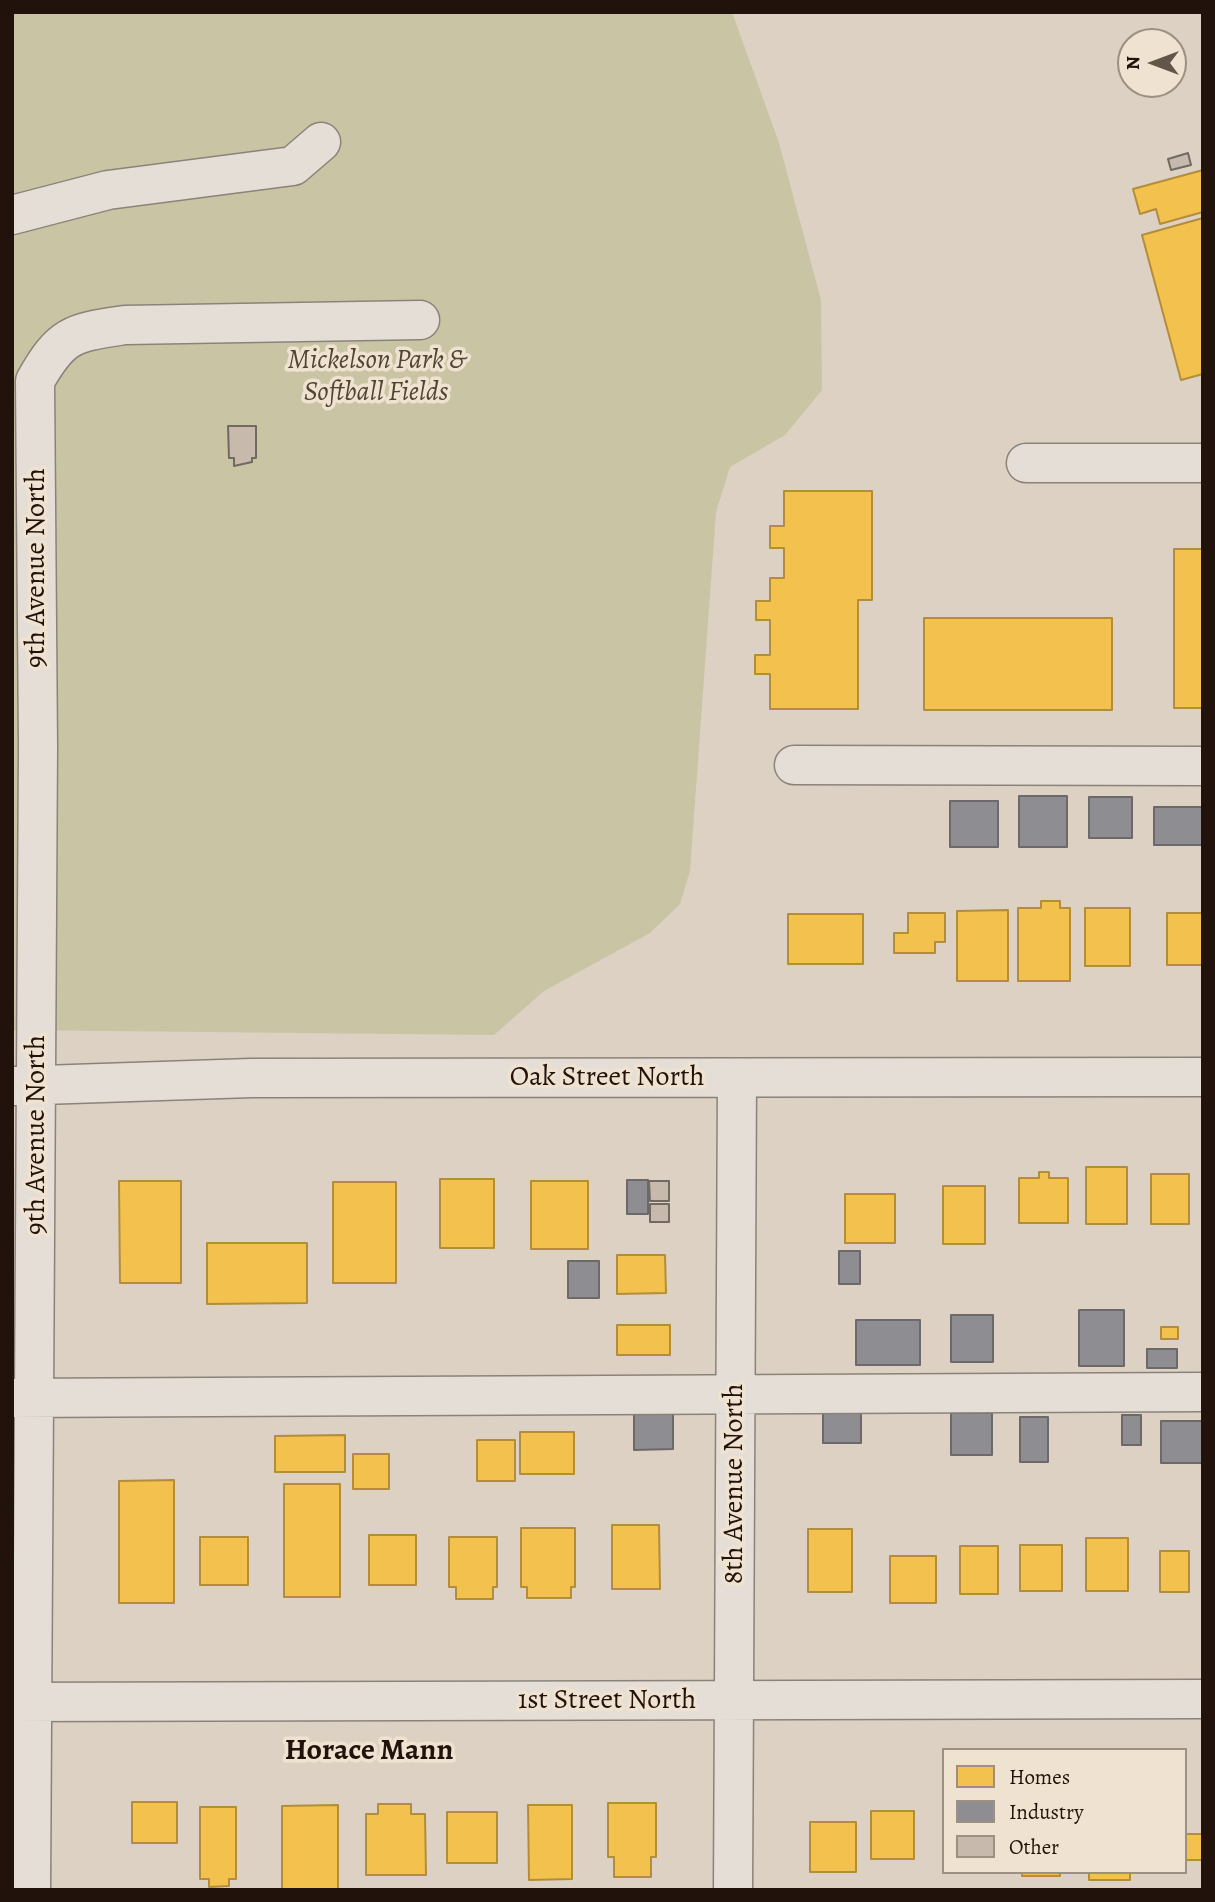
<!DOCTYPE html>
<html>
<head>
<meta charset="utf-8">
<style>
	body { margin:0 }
	#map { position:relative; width:1215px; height:1902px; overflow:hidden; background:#dcd1c2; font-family:Alegreya,serif }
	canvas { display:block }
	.frame { position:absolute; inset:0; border:14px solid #21130b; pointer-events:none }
	.legend { position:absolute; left:942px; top:1748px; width:245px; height:126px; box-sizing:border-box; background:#efe2d0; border:2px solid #9d8f81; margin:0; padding:9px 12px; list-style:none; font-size:21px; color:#21130b }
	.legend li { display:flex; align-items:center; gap:14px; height:35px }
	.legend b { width:35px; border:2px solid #9d8f81 }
	.north { position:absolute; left:1117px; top:28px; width:70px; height:70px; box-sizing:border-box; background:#efe2d0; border:2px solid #9d8f81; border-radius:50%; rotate:270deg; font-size:19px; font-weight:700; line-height:28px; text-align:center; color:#21130b }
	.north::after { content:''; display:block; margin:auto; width:24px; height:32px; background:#62564b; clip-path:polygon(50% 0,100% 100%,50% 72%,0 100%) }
</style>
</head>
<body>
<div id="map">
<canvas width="1215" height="1902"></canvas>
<div class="frame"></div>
<ul class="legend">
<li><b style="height:19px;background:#f2c14e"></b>Homes</li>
<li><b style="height:19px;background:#8d8d92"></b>Industry</li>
<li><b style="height:19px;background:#c7b9ac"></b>Other</li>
</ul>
<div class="north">N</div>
</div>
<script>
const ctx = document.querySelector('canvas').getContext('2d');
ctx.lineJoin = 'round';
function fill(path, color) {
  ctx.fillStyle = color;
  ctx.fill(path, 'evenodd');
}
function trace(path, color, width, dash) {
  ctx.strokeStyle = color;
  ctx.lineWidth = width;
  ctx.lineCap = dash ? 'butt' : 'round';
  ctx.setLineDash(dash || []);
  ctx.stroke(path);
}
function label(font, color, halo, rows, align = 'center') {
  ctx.font = font + ' Alegreya,serif';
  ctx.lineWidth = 7;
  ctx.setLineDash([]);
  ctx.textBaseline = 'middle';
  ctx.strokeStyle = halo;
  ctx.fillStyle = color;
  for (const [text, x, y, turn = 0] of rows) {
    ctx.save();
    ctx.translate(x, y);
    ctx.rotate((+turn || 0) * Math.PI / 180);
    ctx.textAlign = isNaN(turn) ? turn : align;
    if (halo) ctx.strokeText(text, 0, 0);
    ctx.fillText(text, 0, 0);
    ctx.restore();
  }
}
const green = new Path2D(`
	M12 12H732L779 143 821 300 822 390 785 435 730 467 716 512 690 871 680 904 650 933 544 991 494 1035 12 1030Z`);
const homes = new Path2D(`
	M1203 170V212L1160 224 1156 209 1140 214 1133 189Z
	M1203 218V374L1181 380 1142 235Z
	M784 491H872V600H858V709H770V674H755V655H770V620H756V601H770V578H784V548H770V526H784Z
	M1174 549H1203V708H1174Z
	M924 618H1112V710H924Z
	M1041 901H1060V908H1070V981H1018V908H1041Z
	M1085 908H1130V966H1085Z
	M1008 910V981H957V911Z
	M908 913H945V942H935V953H894V933H908Z
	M1167 913H1203V965H1167Z
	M788 914H863V964H788Z
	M1086 1167H1127V1224H1086Z
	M1039 1172H1049V1178H1068V1223H1019V1178H1039Z
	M1151 1174H1189V1224H1151Z
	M440 1179H494V1248H440Z
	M119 1181H181V1283H120Z
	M531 1181H588V1249H531Z
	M333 1182H396V1283H333Z
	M943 1186H985V1244H943Z
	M845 1194H895V1243H845Z
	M207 1243H307V1303L207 1304Z
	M617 1255H665L666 1293 617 1294Z
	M617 1325H670V1355H617Z
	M1161 1327H1178V1339H1161Z
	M520 1432H574V1474H520Z
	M345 1435V1472H275V1436Z
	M477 1440H515V1481H477Z
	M353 1454H389V1489H353Z
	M174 1480V1603H119V1481Z
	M284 1484H340V1597H284Z
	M612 1525H659L660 1589H612Z
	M521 1528H575V1587H571V1598H527V1587H521Z
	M808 1529H852V1592H808Z
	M369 1535H416V1585H369Z
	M200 1537H248V1585H200Z
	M449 1537H497V1587H493V1599H456V1587H449Z
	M1086 1538H1128V1591H1086Z
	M1020 1545H1062V1591H1020Z
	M960 1546H998V1594H960Z
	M1160 1551H1189V1592H1160Z
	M890 1556H936V1603H890Z
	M132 1802H177V1843H132Z
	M608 1803H656V1857H651V1877H614V1857H608Z
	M378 1804H411V1814H425L426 1875H366V1814H378Z
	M338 1805V1890H282V1806Z
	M528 1805H572V1879L529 1880Z
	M200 1807H236V1879H229V1886L209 1887V1879H200Z
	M871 1811H914V1859H871Z
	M447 1812H497V1863H447Z
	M810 1822H856V1872H810Z
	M1185 1834H1203V1860H1185Z
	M1022 1872H1060V1876H1022Z
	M1089 1872H1130V1880H1089Z`);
const industry = new Path2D(`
	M1019 796H1067V847H1019Z
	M1089 797H1132V838H1089Z
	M950 801H998V847H950Z
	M1154 807H1203V845H1154Z
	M627 1180H648V1214H627Z
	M839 1251H860V1284H839Z
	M568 1261H599V1298H568Z
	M1079 1310H1124V1366H1079Z
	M951 1315H993V1362H951Z
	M856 1320H920V1365H856Z
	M1147 1349H1177V1368H1147Z
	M823 1405H861V1443H823Z
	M634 1412H673V1449L634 1450Z
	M951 1413H992V1455H951Z
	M1122 1415H1141V1445H1122Z
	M1020 1417H1048V1462H1020Z
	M1161 1421H1203V1463H1161Z`);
const building = new Path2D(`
	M1188 153 1191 165 1171 170 1168 159Z
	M228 426H256V458H252V462L234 466V458H229Z
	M649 1181H669V1201H650Z
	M650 1204H669V1222H650Z`);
const minor = new Path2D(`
	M12 215 108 190 293 166 321 142
	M1026 463H1203
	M794 765 1203 766
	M12 1086 251 1078 1203 1077
	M12 1398 1203 1392
	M12 1702 1203 1699
	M31 1890 38 747 35 381C62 333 73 333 125 325L420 320
	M733 1890 737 1078`);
const parkNames = [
	["Mickelson Park &",376,361],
	["Softball Fields",376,393]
];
const streetNames = [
	["9th Avenue North",37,568,-90],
	["Oak Street North",607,1078],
	["9th Avenue North",37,1135,-90],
	["8th Avenue North",735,1484,-90],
	["1st Street North",607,1701]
];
const neighbourhoodNames = [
	["Horace Mann",369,1752]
];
fill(green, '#c9c5a4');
fill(homes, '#f2c14e');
trace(homes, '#b38d3a', 2);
fill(industry, '#8d8d92');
trace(industry, '#6d686a', 2);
fill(building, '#c7b9ac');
trace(building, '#716a61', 2);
trace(minor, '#8b837a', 41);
trace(minor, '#e4ded6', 38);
label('italic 28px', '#4f4531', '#efe2d0', parkNames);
label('28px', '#21130b', '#efe2d0', streetNames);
label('bold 30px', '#21130b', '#efe2d0', neighbourhoodNames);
</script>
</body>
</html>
